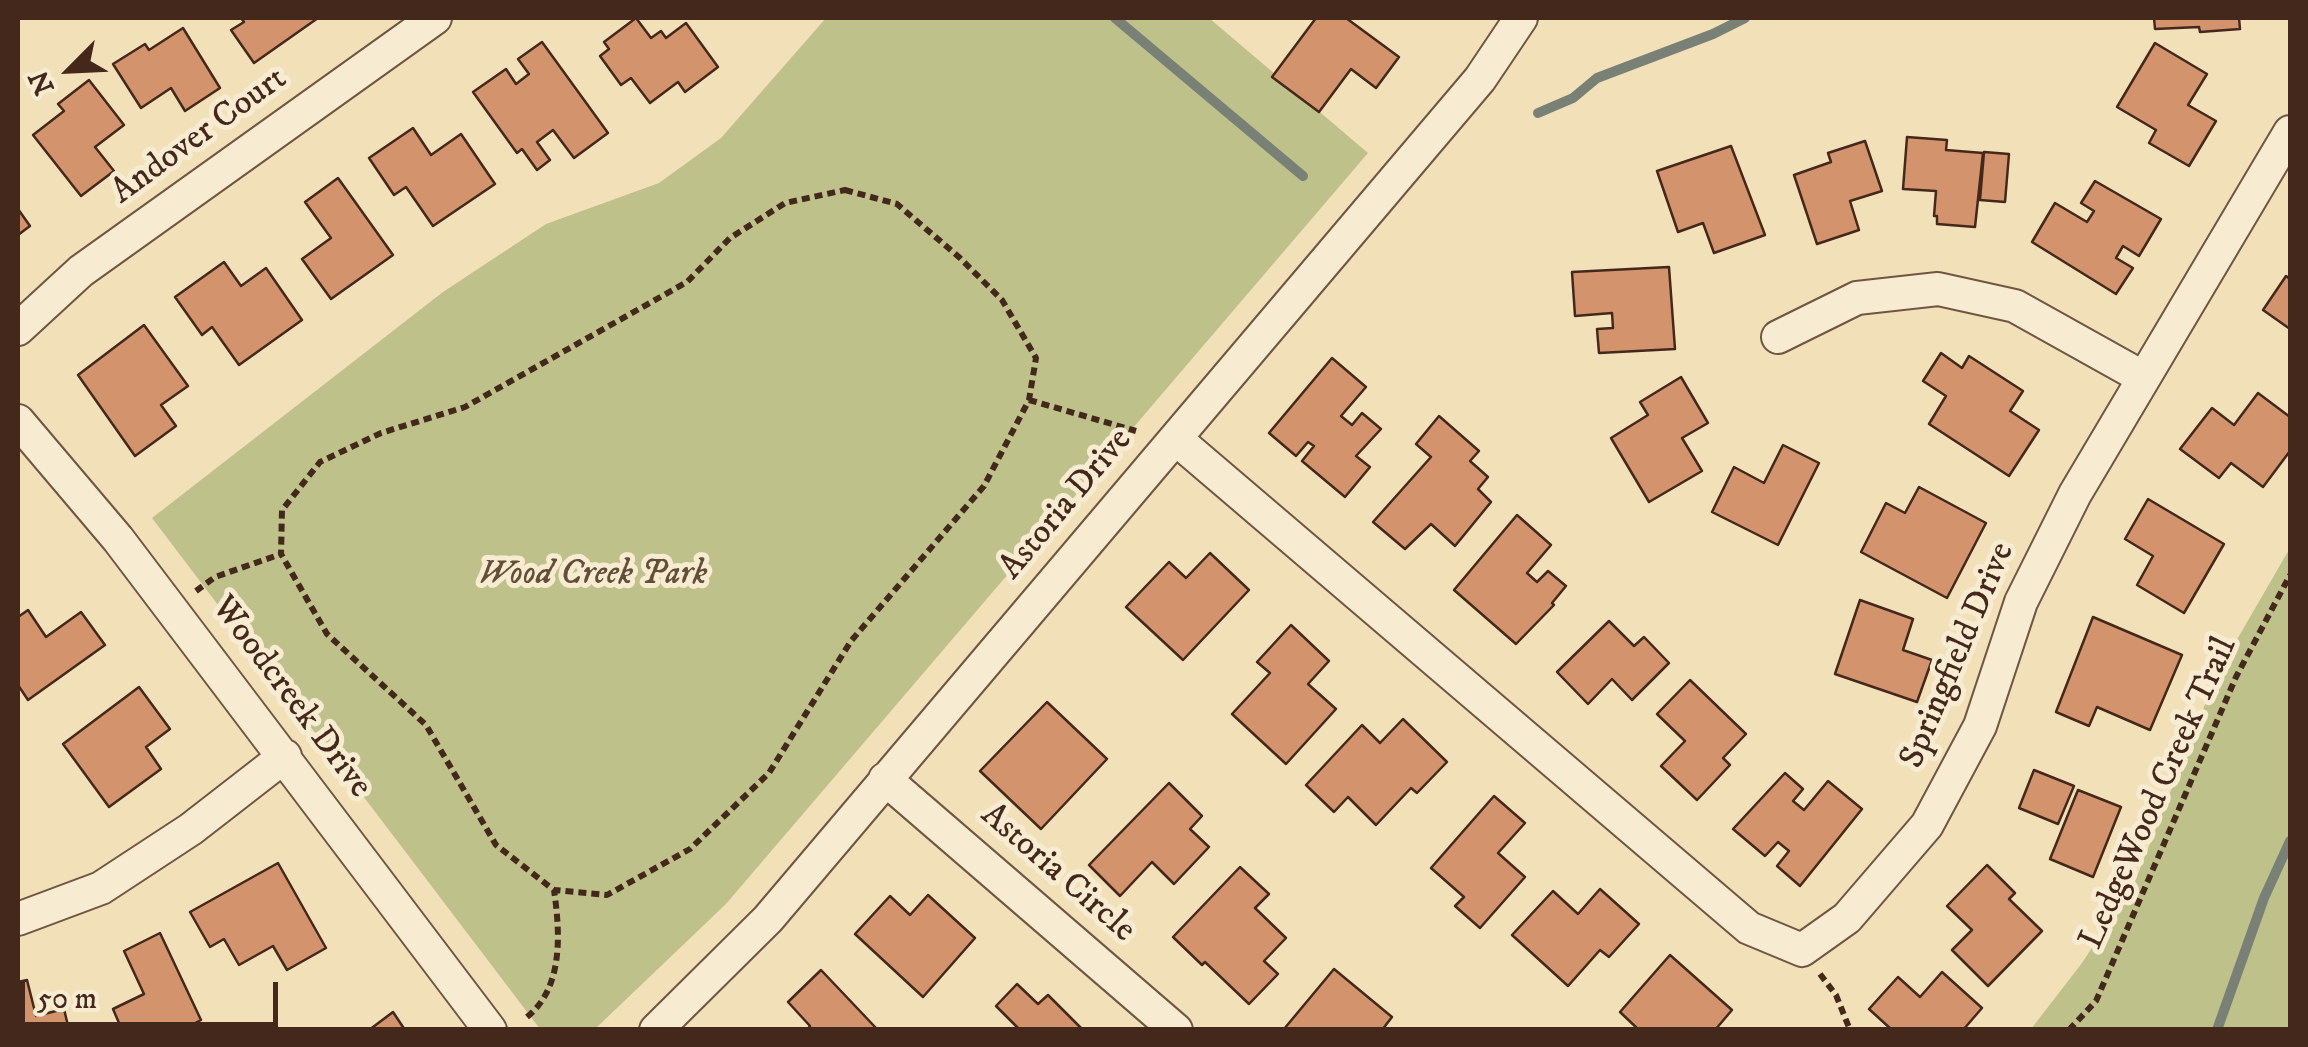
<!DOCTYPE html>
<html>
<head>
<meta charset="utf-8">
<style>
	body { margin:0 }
	#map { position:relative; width:2308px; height:1047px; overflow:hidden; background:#f2e1b8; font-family:"IM FELL DW Pica",serif }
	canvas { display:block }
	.frame { position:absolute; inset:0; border:20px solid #44281b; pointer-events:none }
	.north { position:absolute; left:20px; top:20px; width:100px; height:100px; -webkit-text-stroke:8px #f7ecd1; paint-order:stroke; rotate:246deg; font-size:28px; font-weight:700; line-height:40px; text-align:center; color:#44281b }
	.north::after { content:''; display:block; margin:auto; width:35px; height:45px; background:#44281b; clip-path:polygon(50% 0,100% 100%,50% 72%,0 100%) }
	.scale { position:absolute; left:20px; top:982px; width:258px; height:45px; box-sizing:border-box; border:5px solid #44281b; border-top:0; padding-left:12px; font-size:30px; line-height:35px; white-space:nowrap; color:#44281b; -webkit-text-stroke:8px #f7ecd1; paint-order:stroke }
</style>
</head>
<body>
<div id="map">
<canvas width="2308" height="1047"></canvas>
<div class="frame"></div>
<div class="north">N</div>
<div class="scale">50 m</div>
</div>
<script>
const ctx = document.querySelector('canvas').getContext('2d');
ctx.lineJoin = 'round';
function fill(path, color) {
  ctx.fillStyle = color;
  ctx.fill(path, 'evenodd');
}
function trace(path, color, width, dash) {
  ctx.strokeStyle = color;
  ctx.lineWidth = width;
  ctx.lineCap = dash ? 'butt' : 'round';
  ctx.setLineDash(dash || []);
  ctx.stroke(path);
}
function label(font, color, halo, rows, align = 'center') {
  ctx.font = font + ' "IM FELL DW Pica",serif';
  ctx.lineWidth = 10;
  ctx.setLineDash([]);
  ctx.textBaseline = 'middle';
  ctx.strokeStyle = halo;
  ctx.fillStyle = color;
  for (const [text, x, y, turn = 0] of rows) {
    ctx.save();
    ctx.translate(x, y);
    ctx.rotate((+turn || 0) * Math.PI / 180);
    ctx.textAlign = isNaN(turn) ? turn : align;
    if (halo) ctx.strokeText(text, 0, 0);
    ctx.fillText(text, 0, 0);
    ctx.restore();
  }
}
const green = new Path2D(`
	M826 18H1209L1368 153 726 904 595 1029H540L152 518 443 292 546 224 659 183 721 138Z
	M2290 548V1029H2031L2082 963 2134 884 2217 674Z`);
const stream = new Path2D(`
	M1115 18 1303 176
	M1538 113 1573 98 1597 78 1713 34 1745 18
	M2217 1030 2264 898 2290 841`);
const building = new Path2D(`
	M241 18H318L254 63 231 30 244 22Z
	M636 18 651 38 661 31 666 38 686 23 718 67 685 92 678 82 650 103 631 78 621 85 600 56 609 49 604 42Z
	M1316 18H1346L1399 57 1376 88 1351 69 1319 112 1272 77Z
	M2154 18H2239L2240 29 2200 32 2199 27 2155 29Z
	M183 28 220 88 185 111 171 88 141 108 113 64 145 44 149 50Z
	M542 42 608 133 574 158 553 130 537 142 550 160 537 170 522 149 517 153 473 92 506 69 516 84 529 74 518 59Z
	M2155 43 2207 74 2188 105 2216 121 2189 166 2149 143 2156 130 2117 107Z
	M89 80 124 125 95 147 114 171 81 196 33 135 64 111 58 104Z
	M413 128 431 155 461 134 495 184 433 226 406 187 394 195 369 158Z
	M1907 137 1947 140 1946 150 1983 153 1975 227 1937 224V216H1934L1936 191 1903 189Z
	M1865 141 1882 191 1850 201 1859 230 1817 244 1794 175 1831 162 1828 153Z
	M1731 146 1765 235 1714 253 1703 223 1678 232 1657 171Z
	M1984 152 2009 154 2005 202 1980 200Z
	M338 178 393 255 331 299 302 259 331 238 305 202Z
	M2095 181 2161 219 2139 256 2123 246 2116 258 2133 268 2116 294 2032 242 2055 203 2087 222 2094 211 2081 203Z
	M18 209 30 226 18 235Z
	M224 262 241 286 266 268 302 320 239 365 212 327 202 335 175 297Z
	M1669 267 1675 349 1599 353 1597 329 1613 328 1612 313 1575 316 1572 272Z
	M2286 276 2290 279V329L2263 310Z
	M144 325 188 386 161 405 176 426 135 456 78 375Z
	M1941 353 1962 368 1969 356 2023 391 2010 411 2039 430 2009 476 1929 424 1946 396 1923 381Z
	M1332 358 1366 387 1341 416 1352 425 1362 413 1381 429 1356 456 1370 467 1345 497 1302 461 1314 446 1308 442 1296 456 1269 433Z
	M1681 377 1708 423 1682 438 1702 471 1649 502 1611 438 1648 415 1640 402Z
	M2258 393 2290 417V451L2263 487 2231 463 2219 478 2180 449 2212 408 2234 425Z
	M1439 416 1479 451 1470 461 1488 477 1478 489 1491 502 1455 546 1431 524 1405 549 1373 522 1431 457 1416 444Z
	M1783 445 1819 463 1778 545 1712 512 1734 467 1764 483Z
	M1919 487 1986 523 1947 598 1861 552 1886 503 1905 513Z
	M2148 499 2224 544 2184 613 2137 585 2153 556 2125 539Z
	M1517 515 1551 545 1527 573 1537 582 1548 571 1566 586 1552 603 1554 605 1516 644 1454 590Z
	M1210 553 1249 590 1183 660 1126 607 1169 562 1186 578Z
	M1860 600 1913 619 1903 650 1932 660 1917 702 1835 674Z
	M28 610 46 637 81 612 105 645 28 700 18 685V617Z
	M2093 617 2182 655 2150 730 2097 707 2089 726 2056 712Z
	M1609 621 1634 646 1644 637 1669 663 1632 700 1612 679 1588 704 1557 672Z
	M1291 625 1329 661 1308 684 1336 709 1286 764 1232 714 1270 673 1257 662Z
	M1690 680 1746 734 1723 758 1730 765 1697 800 1661 766 1685 741 1657 714Z
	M139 687 170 729 146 747 161 769 109 807 63 744Z
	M1047 702 1107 759 1041 829 980 771Z
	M1403 719 1447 762 1417 793 1411 788 1376 825 1348 797 1334 812 1306 785 1362 725 1380 743Z
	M2034 770 2074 786 2058 824 2019 808Z
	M1785 773 1803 789 1793 801 1804 810 1828 781 1862 809 1800 886 1777 866 1789 851 1778 842 1765 856 1733 829Z
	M1169 783 1202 816 1190 829 1209 847 1174 884 1152 862 1120 896 1089 865Z
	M2078 790 2121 807 2093 877 2050 859Z
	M1494 796 1525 823 1498 853 1525 877 1480 928 1455 906 1464 897 1431 868Z
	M278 863 326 948 287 970 273 946 239 965 224 939 210 947 190 912Z
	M1987 865 2015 893 2009 899 2042 931 1988 986 1952 950 1972 930 1947 906Z
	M1240 867 1269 894 1255 908 1286 938 1264 961 1278 974 1249 1004 1205 962 1202 965 1173 937Z
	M1600 889 1639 924 1609 957 1600 950 1568 986 1512 935 1553 891 1578 914Z
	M928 895 975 938 923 997 855 934 890 896 910 915Z
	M160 933 201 1020 182 1030H122L113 1009 144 994 124 951Z
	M1670 955 1732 1010 1715 1030H1639L1620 1012Z
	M1334 969 1392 1017 1382 1030 1284 1029Z
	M821 970 876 1028 874 1030H807L810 1026 788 1002Z
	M1942 972 1982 1008 1963 1030H1892L1869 1009 1898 977 1920 997Z
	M27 980 36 1016 64 1009 69 1030H18V982Z
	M1017 984 1038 1004 1048 995 1083 1030H1020L996 1006Z
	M393 1012 405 1030H369Z`);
const path = new Path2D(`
	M845 190 897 204 960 258 1002 300 1036 358 1029 400 984 486 851 641 769 773 690 849 607 895 554 890 496 845 426 725 327 634 281 554 282 510 320 462 381 433 465 407 687 282 730 238 785 203Z
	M1029 400 1136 431
	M196 591 215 577 281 554
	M1820 974 1836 995 1850 1030
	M527 1017C564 987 560 932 554 890
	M2069 1030 2096 1001 2236 677 2290 575`);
const street = new Path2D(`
	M18 329 81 271 435 18
	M1778 337 1857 298 1938 289 2015 306 2144 378
	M18 421 118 539 490 1030
	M1176 439 1749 928 1802 950 1847 918 1927 825 1980 726 2021 602 2075 494 2290 132
	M885 779 1176 1030
	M18 919 101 888 191 829 285 756
	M656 1030 768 919 1480 79 1521 18`);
const streetNames = [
	["Andover Court",200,137,-36],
	["Astoria Drive",1067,505,-50],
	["Springfield Drive",1959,656,-67],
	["Woodcreek Drive",290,698,53],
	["LedgeWood Creek Trail",2160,794,-66],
	["Astoria Circle",1057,874,41]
];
const parkNames = [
	["Wood Creek Park",593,576]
];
fill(green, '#bfc18b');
trace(stream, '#798177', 10);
fill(building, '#d3936c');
trace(building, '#44281b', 2.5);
trace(street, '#705642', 36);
trace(path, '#44281b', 6, [8, 5]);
trace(street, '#f7ecd1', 32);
label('35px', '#44281b', '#f7ecd1', streetNames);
label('italic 35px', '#634e37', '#f7ecd1', parkNames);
</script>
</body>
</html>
